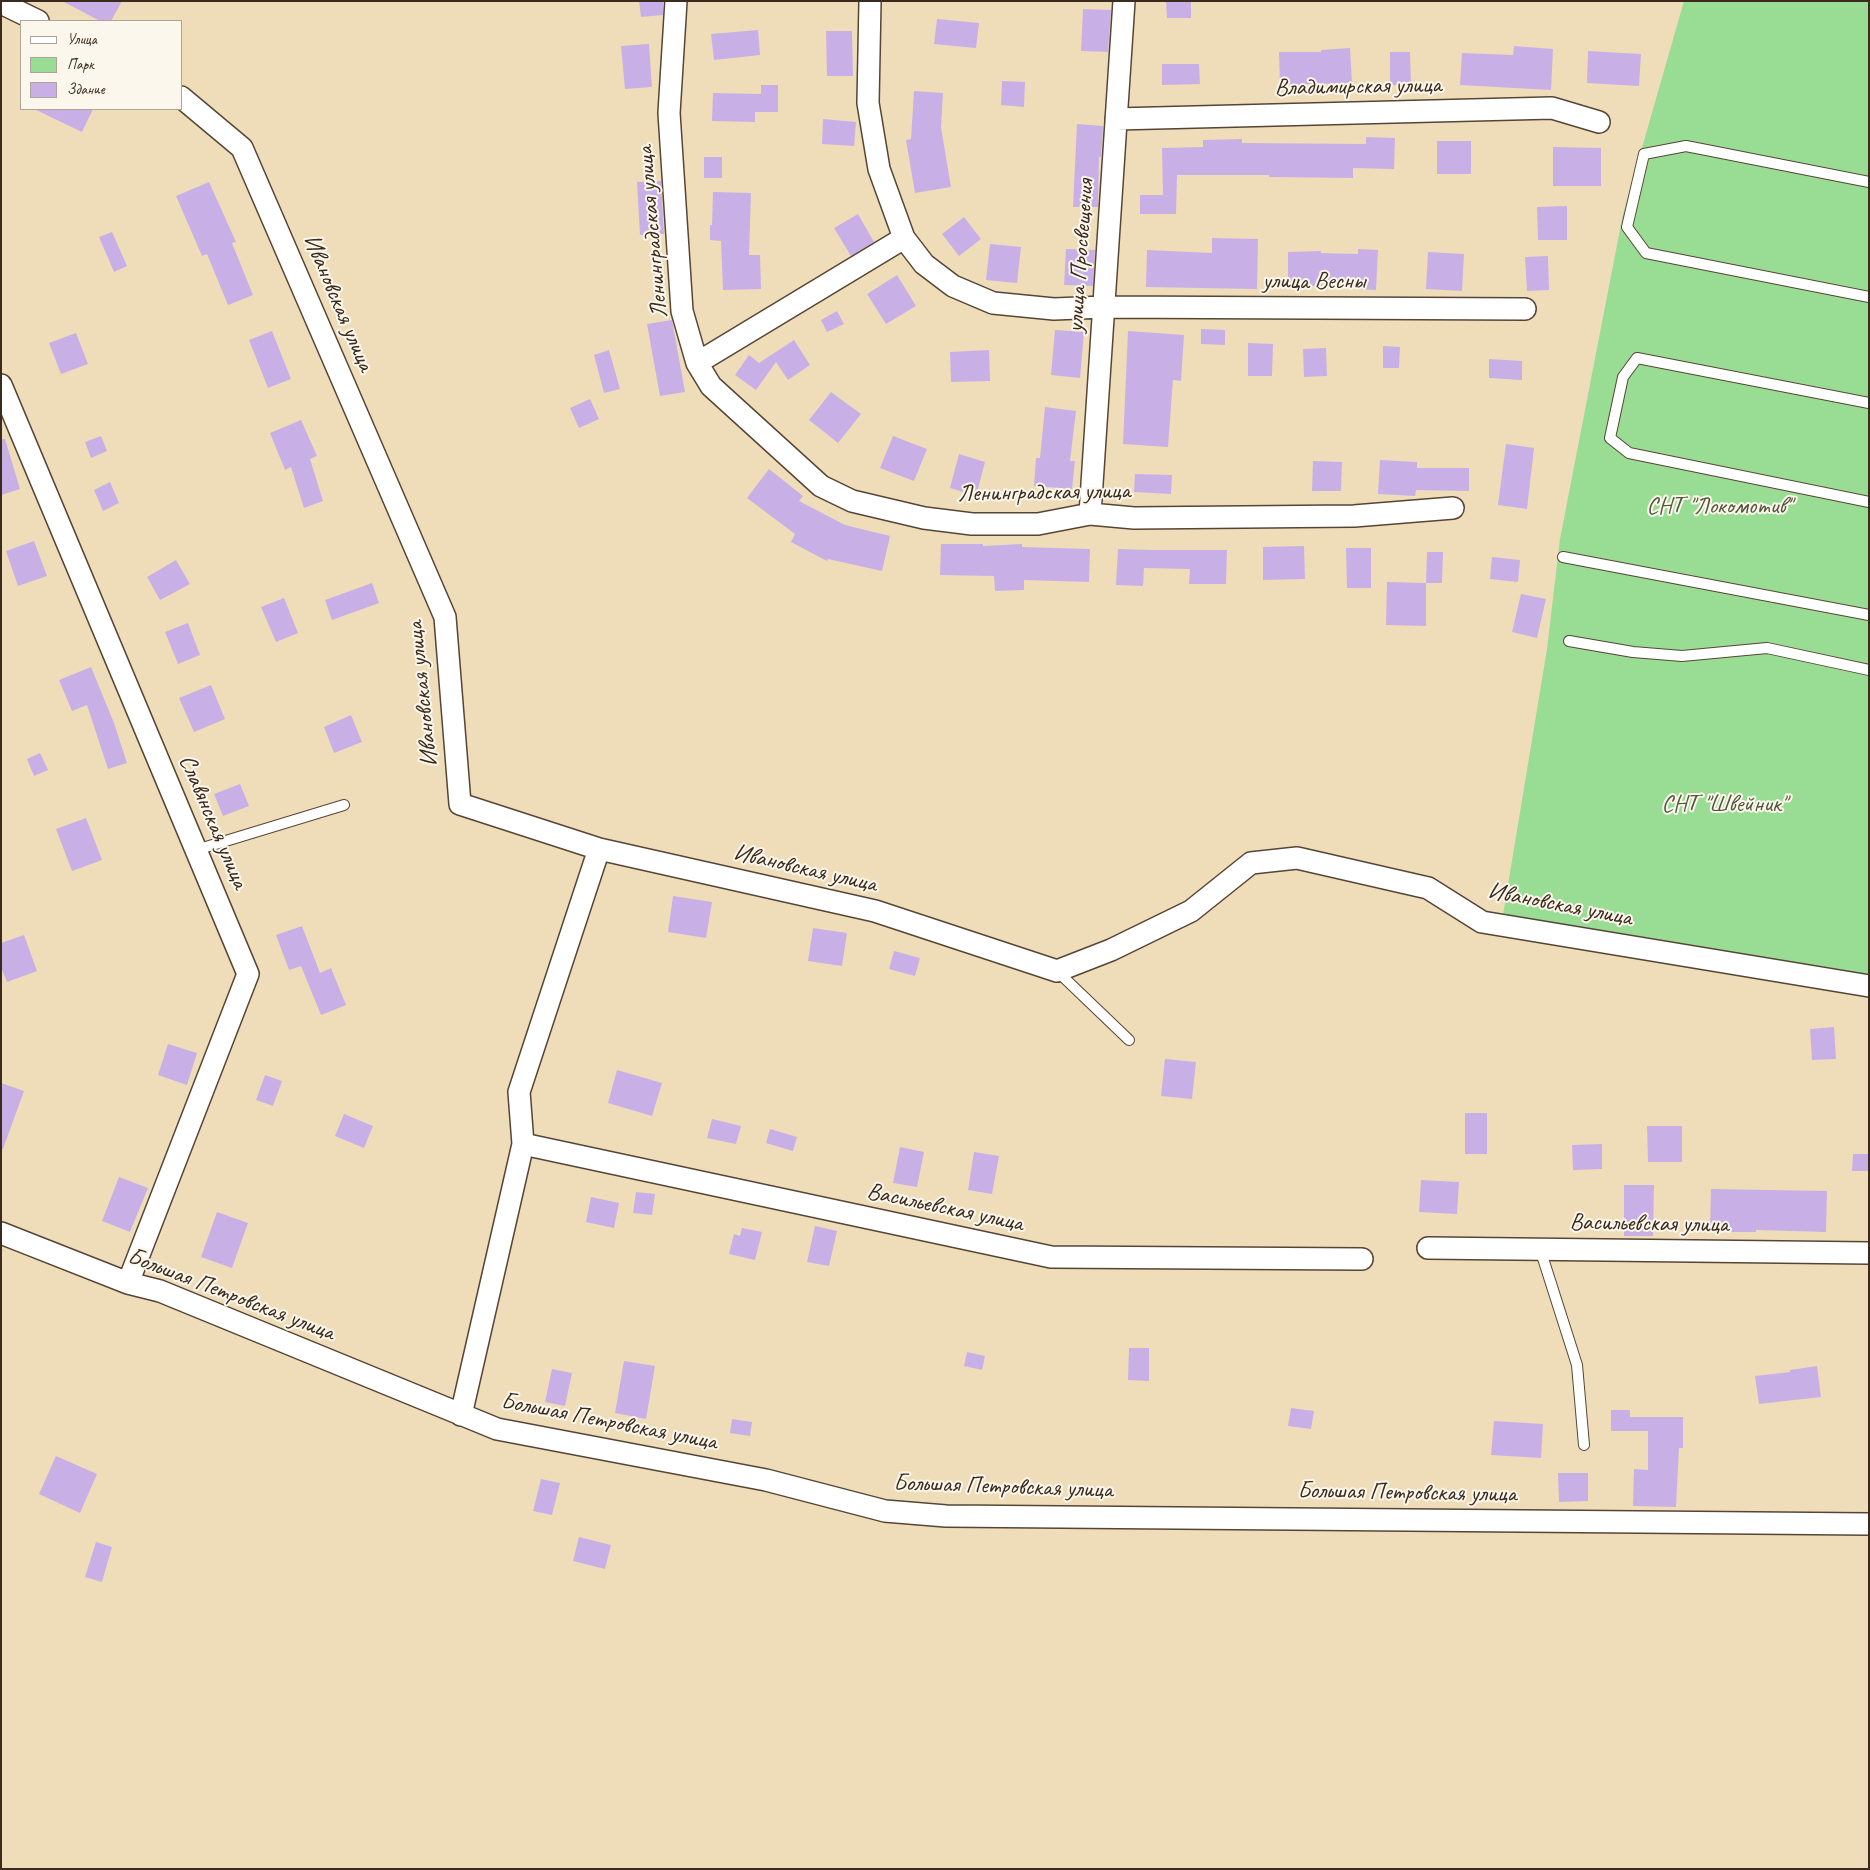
<!DOCTYPE html>
<html>
<head>
<meta charset="utf-8">
<style>
	body { margin:0 }
	#map { position:relative; width:1870px; height:1870px; overflow:hidden; background:#efddba; font-family:Caveat,sans-serif }
	canvas { display:block }
	.frame { position:absolute; inset:0; border:2px solid #3b2a1e; pointer-events:none }
	.legend { position:absolute; left:20px; top:20px; width:162px; height:90px; box-sizing:border-box; background:#fbf7ec; border:1px solid #aea59a; margin:0; padding:6px 9px; list-style:none; font-size:15px; color:#3b2a1e }
	.legend li { display:flex; align-items:center; gap:10px; height:25px }
	.legend b { width:25px; border:1px solid #aea59a }
</style>
</head>
<body>
<div id="map">
<canvas width="1870" height="1870"></canvas>
<div class="frame"></div>
<ul class="legend">
<li><b style="height:6px;background:#fff"></b>Улица</li>
<li><b style="height:14px;background:#99dd95"></b>Парк</li>
<li><b style="height:14px;background:#c8b0e7"></b>Здание</li>
</ul>
</div>
<script>
const ctx = document.querySelector('canvas').getContext('2d');
ctx.lineJoin = 'round';
function fill(path, color) {
  ctx.fillStyle = color;
  ctx.fill(path, 'evenodd');
}
function trace(path, color, width, dash) {
  ctx.strokeStyle = color;
  ctx.lineWidth = width;
  ctx.lineCap = dash ? 'butt' : 'round';
  ctx.setLineDash(dash || []);
  ctx.stroke(path);
}
function label(font, color, halo, rows, align = 'center') {
  ctx.font = font + ' Caveat,sans-serif';
  ctx.lineWidth = 4;
  ctx.setLineDash([]);
  ctx.textBaseline = 'middle';
  ctx.strokeStyle = halo;
  ctx.fillStyle = color;
  for (const [text, x, y, turn = 0] of rows) {
    ctx.save();
    ctx.translate(x, y);
    ctx.rotate((+turn || 0) * Math.PI / 180);
    ctx.textAlign = isNaN(turn) ? turn : align;
    if (halo) ctx.strokeText(text, 0, 0);
    ctx.fillText(text, 0, 0);
    ctx.restore();
  }
}
const green = new Path2D(`
	M1684 1H1869V977L1503 915 1547 649 1560 539 1623 214Z`);
const building = new Path2D(`
	M62 1H122L111 21H100Z
	M639 1H663V15L641 17Z
	M1166 1H1191V18H1167Z
	M1083 9 1111 10 1108 52 1081 51Z
	M937 19 979 23 976 48 934 44Z
	M758 30 760 55 714 60 711 34Z
	M826 31H852L853 76H827Z
	M649 44 652 87 625 89 621 46Z
	M1514 46 1553 49 1551 90 1460 85 1462 53 1513 55Z
	M1350 48 1352 83 1280 85 1279 52H1321V50Z
	M1588 51 1641 54 1639 86 1587 83Z
	M1390 52H1410L1411 85H1390Z
	M1162 64H1199L1200 84 1162 85Z
	M1002 81 1025 82 1024 107 1001 105Z
	M761 85H778V112H755V122L712 121 713 93 761 94Z
	M914 91 943 93 941 127 951 187 915 193 906 140 911 139Z
	M34 109H93L82 132Z
	M823 119 856 122 854 146 822 144Z
	M1077 124 1103 126 1101 157H1099L1098 207H1073Z
	M1366 137 1395 138 1394 169 1353 168V178L1269 177V175H1177L1176 214H1140V195H1163L1162 148 1203 147V140L1242 139V143L1366 144Z
	M1437 141H1471V174H1437Z
	M1553 147 1601 148V186H1553Z
	M704 157H722V178H704Z
	M661 181 664 234 640 235 637 182Z
	M209 182 236 242 232 243 253 295 228 305 207 254 202 256 176 196Z
	M713 192 751 193 749 255H760L761 289 723 290 721 241 710 240V225H712Z
	M1567 206V240H1538L1537 207Z
	M858 214 874 242 851 256 834 228Z
	M964 217 981 239 959 256 942 234Z
	M112 232 127 266 114 272 99 237Z
	M1212 238 1258 239 1257 289 1146 287 1147 250 1212 253Z
	M990 244 1021 247 1017 283 986 280Z
	M1066 249 1095 250 1093 286 1064 285Z
	M1358 249 1378 250 1376 290 1356 289 1357 282 1322 281V286H1288V252L1321 251V253L1358 254Z
	M1428 252 1464 254 1462 291 1426 289Z
	M1548 256 1549 290 1527 291 1525 257Z
	M897 275 916 306 886 324 867 294Z
	M837 311 844 324 827 332 821 320Z
	M672 320 685 392 660 396 647 324Z
	M1201 329 1225 330V345L1201 344Z
	M1055 330 1084 332 1080 378 1051 375Z
	M272 331 291 379 268 388 249 340Z
	M1128 331 1184 335 1181 381 1173 380 1168 447 1123 444Z
	M76 333 88 364 61 374 49 343Z
	M794 340 810 365 788 380 776 362 756 390 735 375 749 355 759 363Z
	M1248 343 1273 344 1272 376H1248Z
	M1383 346 1400 347 1399 368H1383Z
	M1326 348 1327 376 1304 377 1303 349Z
	M609 350 620 389 604 393 594 355Z
	M989 350 990 381 951 382 950 352Z
	M1489 359 1522 361V380L1489 378Z
	M831 392 861 414 838 443 809 420Z
	M590 399 599 419 579 428 570 408Z
	M1045 407 1076 411 1070 461H1075L1072 489 1034 486 1036 458H1040Z
	M301 420 317 456 310 459 323 501 304 508 291 467 285 470 270 433Z
	M101 436 107 451 91 458 85 442Z
	M893 436 927 449 914 481 880 468Z
	M1 439H5L20 489 1 495Z
	M1506 444 1534 448 1527 509 1498 505Z
	M959 454 985 462 976 496 950 488Z
	M1380 460 1417 462V468H1469V491L1416 490 1415 496 1378 494Z
	M1313 461 1342 462 1341 491H1312Z
	M769 469 803 496 799 501 845 525 890 536 882 571 828 559 827 561 791 542 795 534 747 498Z
	M1135 474 1172 475 1171 494 1134 492Z
	M110 482 119 503 103 511 94 490Z
	M34 541 47 576 18 586 6 551Z
	M941 544H983V546L1022 544V547L1090 549 1089 582 1024 580V590L995 591 994 576 940 575Z
	M1304 546 1305 579 1263 580V547Z
	M1346 548H1371V588H1347Z
	M1118 549 1153 550H1227L1226 584H1189L1190 569 1144 568 1143 586 1116 585Z
	M1427 552H1443L1442 583H1426Z
	M1492 557 1520 560 1518 582 1490 579Z
	M176 560 190 584 160 600 147 577Z
	M1387 582 1426 583V626L1386 625Z
	M372 583 379 603 332 620 325 600Z
	M1521 594 1546 599 1537 638 1512 632Z
	M284 598 298 633 276 642 261 607Z
	M188 623 200 655 178 664 165 632Z
	M91 667 114 723 127 763 108 769 87 705 72 711 59 680Z
	M211 685 225 719 194 732 179 698Z
	M351 715 362 742 334 753 324 727Z
	M40 753 48 770 34 776 27 759Z
	M240 784 249 806 223 816 214 794Z
	M86 818 102 860 72 871 56 829Z
	M673 896 712 902 706 938 668 932Z
	M302 926 320 973 331 968 346 1005 321 1015 301 966 289 970 276 935Z
	M813 928 847 933 842 966 808 961Z
	M24 935 37 971 7 982 1 967V943Z
	M894 951 920 958 915 976 889 969Z
	M1834 1027 1836 1059 1812 1060 1810 1029Z
	M168 1044 197 1053 187 1085 158 1075Z
	M1165 1059 1196 1062 1192 1099 1161 1096Z
	M617 1070 662 1083 652 1116 608 1103Z
	M265 1075 282 1081 273 1106 256 1100Z
	M1 1083 24 1091 3 1149 1 1148Z
	M1465 1113H1487V1154H1465Z
	M344 1114 373 1126 364 1148 335 1136Z
	M712 1119 741 1126 736 1144 707 1138Z
	M1647 1126H1682V1162H1648Z
	M770 1129 797 1137 793 1151 766 1143Z
	M1602 1144V1169L1573 1170 1572 1145Z
	M900 1147 924 1152 917 1187 893 1183Z
	M974 1152 999 1156 992 1194 968 1190Z
	M1853 1154H1869V1171H1852Z
	M119 1177 148 1188 130 1232 102 1221Z
	M1421 1180 1459 1182 1457 1214 1419 1212Z
	M1624 1185H1654L1653 1236H1624Z
	M1711 1189 1827 1191 1826 1232 1756 1230V1232H1710Z
	M636 1192 655 1194 652 1215 633 1213Z
	M591 1197 619 1203 614 1228 586 1222Z
	M217 1212 248 1223 232 1268 201 1257Z
	M815 1226 837 1231 829 1266 807 1262Z
	M742 1228 762 1232 755 1260 729 1254 734 1234 740 1236Z
	M1129 1348H1149V1381L1128 1380Z
	M967 1352 985 1356 982 1370 964 1366Z
	M624 1361 655 1366 646 1419 615 1413Z
	M1817 1366 1821 1397 1759 1404 1755 1376 1790 1372V1370Z
	M552 1369 572 1373 565 1406 545 1402Z
	M1291 1408 1314 1411 1311 1429 1288 1426Z
	M1611 1410H1630V1417H1683V1448H1679L1676 1507 1633 1506 1634 1469 1648 1470V1431H1611Z
	M732 1419 752 1422 750 1436 730 1433Z
	M1494 1421 1543 1424 1541 1458 1491 1455Z
	M56 1456 97 1474 80 1513 39 1494Z
	M1558 1473H1588V1501L1559 1502Z
	M541 1479 560 1483 552 1515 533 1511Z
	M579 1537 611 1545 605 1569 573 1561Z
	M96 1542 112 1547 102 1582 85 1577Z`);
const lane = new Path2D(`
	M1869 182 1686 146 1644 154 1627 227 1646 253 1869 297
	M1869 403 1637 358 1623 377 1610 438 1629 453 1869 502
	M1563 557 1869 615
	M1569 641 1633 652 1682 656 1767 648 1869 670
	M196 850 344 805
	M1057 971 1129 1040
	M1540 1249 1577 1365 1584 1445`);
const street = new Path2D(`
	M676 1 669 113 682 311 697 363 711 386 821 486 852 501 924 518 972 524H1038L1090 514 1134 518 1354 516 1453 508
	M870 1 868 103 879 169 904 238 924 264 953 286 993 303 1054 309 1104 307 1525 309
	M1 3 38 21
	M181 97 242 148 445 617 460 804 599 849 875 911 1057 971 1111 950 1191 911 1251 863 1297 858 1428 888 1482 922 1869 986
	M1116 119 1552 108 1599 122
	M697 363 904 238
	M1 385 248 974 128 1283
	M1090 514 1124 1
	M523 1144 1051 1257 1362 1259
	M1 1233 128 1283 160 1291 497 1429 766 1480 885 1511 946 1516 1869 1524
	M1428 1248 1869 1253
	M461 1415 523 1144 519 1092 599 849`);
const streetNames = [
	["Владимирская улица",1358,87,-1],
	["Ленинградская улица",653,232,-95],
	["улица Просвещения",1081,256,-86],
	["улица Весны",1314,282],
	["Ивановская улица",338,303,67],
	["Ленинградская улица",1044,493,-1],
	["Ивановская улица",423,694,-96],
	["Славянская улица",213,822,67],
	["Ивановская улица",805,869,13],
	["Ивановская улица",1560,905,11],
	["Васильевская улица",945,1208,12],
	["Васильевская улица",1649,1224,1],
	["Большая Петровская улица",231,1295,21],
	["Большая Петровская улица",609,1422,11],
	["Большая Петровская улица",1003,1487,2],
	["Большая Петровская улица",1407,1493,1]
];
const parkNames = [
	["СНТ \"Локомотив\"",1719,507],
	["СНТ \"Швейник\"",1724,805]
];
fill(green, '#99dd95');
fill(building, '#c8b0e7');
trace(lane, '#564535', 12);
trace(street, '#564535', 24);
trace(lane, '#fff', 10);
trace(street, '#fff', 21);
label('24px', '#3b2a1e', '#fbf7ec', streetNames);
label('24px', '#52573c', '#fbf7ec', parkNames);
</script>
</body>
</html>
